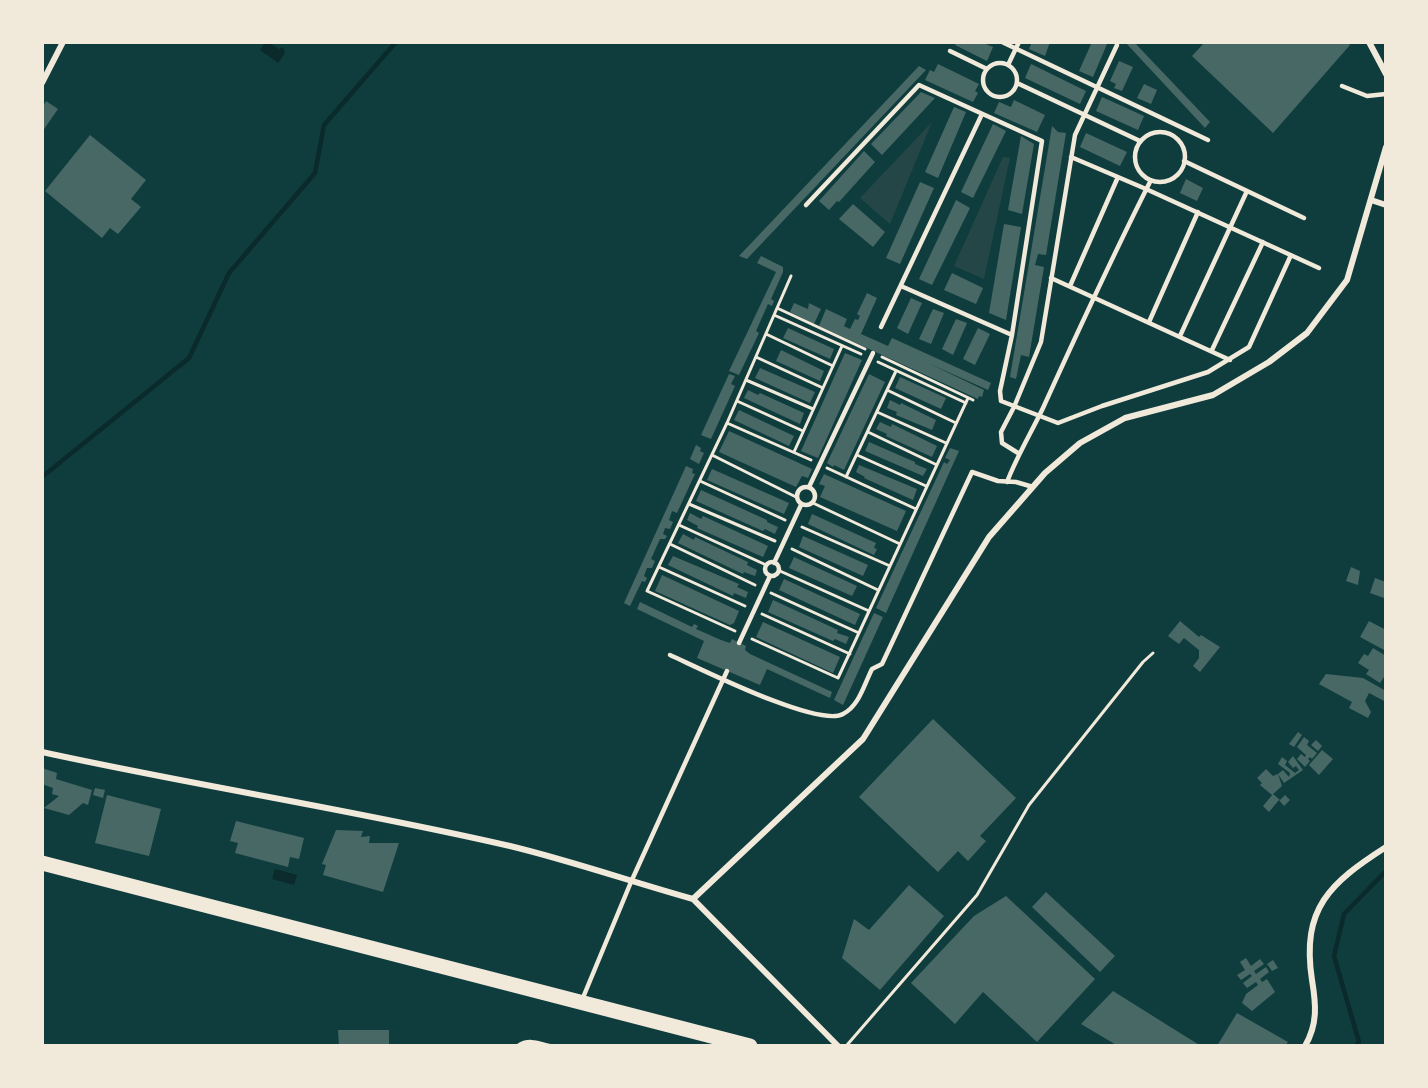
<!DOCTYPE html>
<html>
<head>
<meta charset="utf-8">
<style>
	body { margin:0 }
	#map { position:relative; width:1428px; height:1088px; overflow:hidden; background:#0f3d3e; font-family:Jost,sans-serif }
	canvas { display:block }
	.frame { position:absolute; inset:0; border:44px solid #f1e9da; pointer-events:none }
</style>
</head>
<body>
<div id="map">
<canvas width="1428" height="1088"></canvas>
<div class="frame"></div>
</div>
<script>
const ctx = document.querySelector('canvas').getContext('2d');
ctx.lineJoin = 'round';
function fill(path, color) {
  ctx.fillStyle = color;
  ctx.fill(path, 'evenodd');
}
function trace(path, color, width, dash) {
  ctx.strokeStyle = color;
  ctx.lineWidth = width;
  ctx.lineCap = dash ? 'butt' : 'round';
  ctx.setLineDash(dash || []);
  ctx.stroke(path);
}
const green = new Path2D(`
	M932 122 890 224 860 198Z
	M1003 157 1010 158 984 279 954 266Z`);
const water = new Path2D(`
	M265 42H268L279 49 283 47C287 53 282 58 278 63L260 50Z
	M275 869 297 875 294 885 272 879Z`);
const stream = new Path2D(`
	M42 477 189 358 229 273 315 173 324 125 396 42
	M1355 1046 1359 1042 1334 956 1344 914 1386 871`);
const building = new Path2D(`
	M957 42H981L993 47 987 61 955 45Z
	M1032 42H1050L1045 56 1029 49Z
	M1092 42 1107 44 1093 77 1079 71Z
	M1125 42H1134L1210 122 1205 128Z
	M1205 42H1347L1350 45 1273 133 1192 56Z
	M1119 61 1133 67 1122 91 1114 88 1116 84 1110 81Z
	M938 64 979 84 975 91 978 93 973 102 925 80 930 70 934 72Z
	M1031 64 1086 91 1080 104 1025 78Z
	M919 66 926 70 747 259 739 256Z
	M1144 84 1157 90 1151 104 1137 98Z
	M921 92 935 98 882 155 871 144Z
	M1102 97 1144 116 1138 130 1096 111Z
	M1014 100 1045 115 1037 132 994 113 999 102 1011 107Z
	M46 101 58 109 42 132V108Z
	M954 107 966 112 938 178 925 172Z
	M993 124 1006 131 973 198 961 192Z
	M1052 126 1058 132 1066 133 1046 255 1038 254 1035 265 1044 267 1029 357 1021 355 1016 379 1010 377Z
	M1086 133 1127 152 1120 166 1080 147Z
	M90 135 146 180 131 199 141 207 118 234 110 228 102 238 45 191Z
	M1021 136 1034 144 1022 214 1008 210Z
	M864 151 875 162 839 202 837 201 829 210 819 201Z
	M1186 179 1203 188 1197 201 1180 193Z
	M920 182 934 188 900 264 886 258Z
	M956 200 970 208 932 285 919 279Z
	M853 204 885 232 873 247 839 219Z
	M1004 224 1021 227 1006 320 989 313Z
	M761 256 783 267V272L771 299 774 301 772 306 768 304 756 331 759 333 739 375 729 371 776 272 757 263Z
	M952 273 983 288 976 304 944 290Z
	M867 293 877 298 861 334 888 346 892 338 991 383 988 390 928 363 984 390 982 397 979 396 978 399 819 326 826 309 847 319 844 326 850 329 855 319 858 320 860 316 857 314Z
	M911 298 922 303 908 334 897 328Z
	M794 303 808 309 809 303 821 309 814 324 790 312Z
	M933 309 944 313 931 344 919 339Z
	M956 319 967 323 953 355 942 349Z
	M788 328 834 349 830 359 783 338Z
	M978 328 990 334 975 365 963 359Z
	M781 350 824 371 820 381 776 361Z
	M845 353 862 360 818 458 801 451Z
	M760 368 815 392 810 403 755 378Z
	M729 374 735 376 731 384 735 386 711 439 701 435Z
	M869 374 885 382 844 470 834 465 833 467 827 463Z
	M900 377 946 398 941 409 895 388Z
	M748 390 758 395 760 393 804 413 800 424 744 398Z
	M890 400 900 405 901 403 936 420 932 430 896 415 897 412 887 408Z
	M739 410 794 436 789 446 734 420Z
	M880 422 891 427 892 424 937 446 932 457 886 436 887 434 876 429Z
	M729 431 812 469 808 478 802 476 796 487 719 452Z
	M869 442 915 462V464L927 469 923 476 865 451Z
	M696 445 701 448 700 451 704 453 699 464 690 459Z
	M950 448 959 451 886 613 876 608 944 462 947 464 950 460 945 458Z
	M859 465 917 489 913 500 864 478 865 477 856 472Z
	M686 466 693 469 692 473 695 474 677 513 672 511 669 520 673 522 670 529 665 528 663 534 667 536 665 539H660L651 559 655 561 652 568H647L644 576 647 578 645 582 642 581 630 606 624 603Z
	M712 469 789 503 784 514 707 480Z
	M824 474 906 511 897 531 820 497 825 486 819 484Z
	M701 490 767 520V522L778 527 775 534 765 529 763 531 696 501Z
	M690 513 701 519 703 516 768 546 763 557 697 528 698 526 687 520Z
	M812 514 876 543 874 548 877 549 874 555 808 524Z
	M683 534 694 540 695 537 748 562 747 565 757 570 755 576 744 572 743 574 678 543Z
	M803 536 868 565 863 576 799 547Z
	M673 556 739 584 737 587 748 592 746 598 734 593 733 596 668 565Z
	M794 557 857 586 852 596 789 568Z
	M1351 567 1360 571 1358 585 1346 581Z
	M662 575 739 611 734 623 730 625 655 591Z
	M1375 578 1386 582 1384 598 1370 593Z
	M784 579 860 614 855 625 779 590Z
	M773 600 838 630 837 633 849 637 846 644 835 639 833 641 768 612Z
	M640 602 692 627 694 624 698 626 696 629 721 640 730 643 732 639 746 646 745 650 750 654 832 692 830 698 767 669 760 685 697 658 704 641 637 609Z
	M874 613 883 617 843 705 834 700Z
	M1180 621 1199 637 1201 635 1220 647 1200 672 1193 666 1199 658V650L1184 638 1179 644 1168 636Z
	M1369 621 1386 630V651L1360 637Z
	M763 622 840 657 833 673 756 637Z
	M1373 648 1386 656V674L1380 683 1366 674 1369 670 1358 663 1364 654 1368 656Z
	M1326 674 1363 678 1386 691V702L1369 693 1365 701 1371 712 1368 718 1349 708 1352 702 1319 684Z
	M933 719 1016 798 980 836 986 841 968 861 958 851 938 872 859 797Z
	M1298 732 1302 735 1294 747 1289 744Z
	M1304 737 1309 741 1307 745 1317 753 1312 759 1310 757 1308 759 1310 761 1305 767 1297 759 1301 754 1305 757 1306 755 1297 747Z
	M1316 740 1322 746 1318 751 1311 745Z
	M1322 750 1333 759 1319 775 1309 765Z
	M1293 756 1303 770 1284 783 1278 774 1283 770 1289 777 1290 773 1278 764 1282 757 1287 761 1285 765 1295 773 1299 770 1296 766 1293 768 1288 762Z
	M42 768 57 773 56 779 92 790 88 805 83 803 69 815 44 808 59 796 52 794 53 788 42 784Z
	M1266 769 1273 776 1278 774 1282 786 1272 795 1260 785 1262 783 1257 778Z
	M95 788 105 790 103 798 93 795Z
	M1273 794 1280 800 1285 795 1290 800 1284 806 1279 800 1269 812 1263 806Z
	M107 795 161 809 149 856 95 843Z
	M236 821 304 838 299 859 290 857 288 867 235 853 238 843 230 841Z
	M336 830 363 831 361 837 370 836 369 843H399L383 892 323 875 326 865 322 864Z
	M909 885 944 916 880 990 842 958 854 919 869 930Z
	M1046 892 1115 956 1100 972 1032 907Z
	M1006 896 1095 979 1037 1042 983 992 955 1024 911 983 974 916Z
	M1246 958 1251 966 1260 959 1264 964 1254 971 1256 974 1266 967 1269 972 1260 979 1262 982 1267 979 1275 992 1252 1011 1242 1003 1246 994 1258 985 1256 982 1247 988 1243 983 1252 976 1250 974 1241 980 1237 975 1245 970 1240 962Z
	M1273 960 1278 968 1272 971 1267 964Z
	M1113 991 1172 1028 1201 1046H1118L1081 1024Z
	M1237 1013 1288 1042 1285 1046H1217Z
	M338 1030H389V1046H339Z`);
const path = new Path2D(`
	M777 308 865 349
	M774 315 861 354
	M766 334 833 366
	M756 357 823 388
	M882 357 973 400
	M878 362 966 403
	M746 380 813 409
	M887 390 956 423
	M737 401 803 431
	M877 412 946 443
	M727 423 811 460
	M868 432 937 465
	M794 452 842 346
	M712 455 796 497
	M857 455 926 486
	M827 468 916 509
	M846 477 896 371
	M700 481 785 520
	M813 503 900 544
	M689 504 775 541
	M679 525 764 564
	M802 527 890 566
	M670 544 755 585
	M792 549 878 590
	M659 567 745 606
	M780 571 869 611
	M771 593 859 633
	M762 614 850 654
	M735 631 647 591 727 423 791 276
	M752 639 838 678 968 398
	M847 1045 977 895 1029 805 1143 662 1153 653`);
const service = new Path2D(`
	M1002 42 1208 140
	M950 51 987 69
	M983 80a17 17 0 1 1 34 0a17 17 0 1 1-34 0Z
	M1008 65 1019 42
	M1017 83 1140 141
	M1342 86 1367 96 1386 94
	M1135 157a25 25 0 1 1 50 0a25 25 0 1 1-50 0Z
	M1071 157 1146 189 1319 268
	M1184 161 1304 218
	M806 205 919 85 1042 141 1012 335 1000 391 1001 401 1058 423 1102 406 1208 372 1249 347 1291 255
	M1051 278 1230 360
	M901 286 1012 335
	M1070 286 1118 177
	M1149 322 1198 212
	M881 327 982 114
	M1180 336 1247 191
	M1212 350 1263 242
	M1018 453 1002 443 1001 432 1014 407 1041 342 1075 135 1117 45
	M1007 482C1017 456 1031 433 1043 408 1078 331 1113 255 1151 180
	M797 496a9 9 0 1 1 18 0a9 9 0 1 1-18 0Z
	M809 487 873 353
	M765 569a7 7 0 1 1 14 0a7 7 0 1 1-14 0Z
	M774 563 801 505
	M739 643 770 576
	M670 655C699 668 818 728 843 714 859 706 864 685 872 669L882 664 972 472 998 481 1016 482 1033 487
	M582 1000 631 882 727 671
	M518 1046C528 1039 538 1043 549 1046`);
const minor = new Path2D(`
	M1369 42 1386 74
	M42 83 63 42
	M1371 200 1386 205
	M42 752C197 786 355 810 510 846 572 861 632 882 693 899
	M838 1046 693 899 863 739 989 537 1045 473 1080 443 1125 418 1213 395 1269 362 1307 333 1347 280 1386 147
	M1305 1046C1318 1024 1316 1004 1312 980 1301 908 1330 883 1386 847`);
const trunk = new Path2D(`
	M42 863 750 1046`);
fill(green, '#244646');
fill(water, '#0a2a2b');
trace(stream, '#0a2a2b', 4.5);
fill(building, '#486865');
trace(path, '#f1e9da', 3);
trace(service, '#f1e9da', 4.5);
trace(minor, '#f1e9da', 6);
trace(trunk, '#f1e9da', 15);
</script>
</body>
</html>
